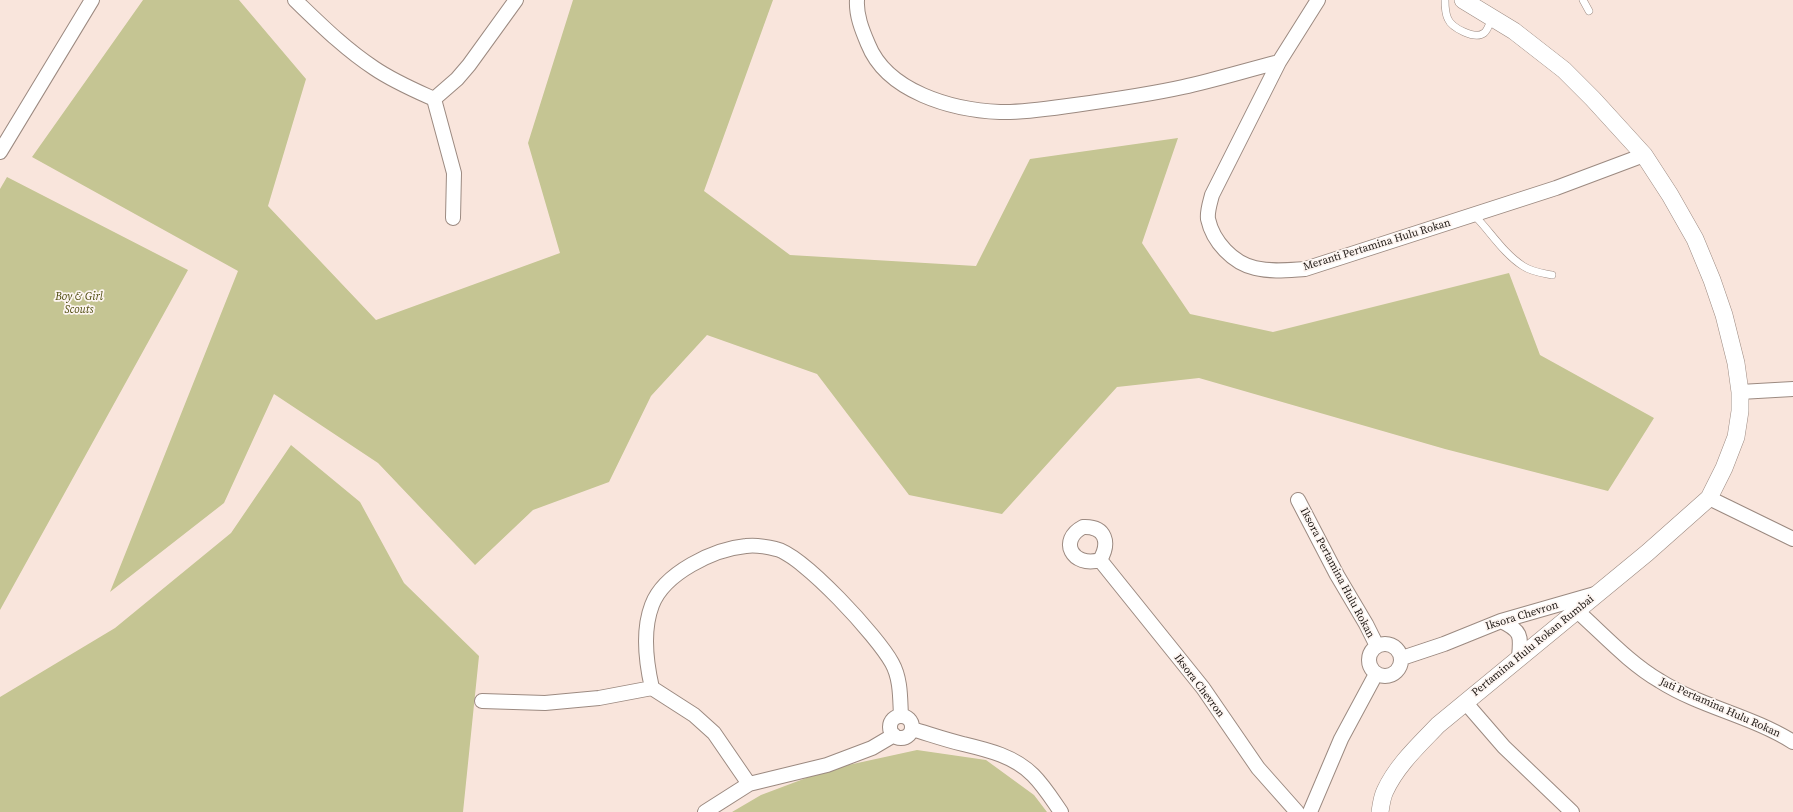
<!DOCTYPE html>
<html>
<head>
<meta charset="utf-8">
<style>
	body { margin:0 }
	canvas { display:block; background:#f9e5dc }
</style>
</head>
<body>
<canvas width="1793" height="812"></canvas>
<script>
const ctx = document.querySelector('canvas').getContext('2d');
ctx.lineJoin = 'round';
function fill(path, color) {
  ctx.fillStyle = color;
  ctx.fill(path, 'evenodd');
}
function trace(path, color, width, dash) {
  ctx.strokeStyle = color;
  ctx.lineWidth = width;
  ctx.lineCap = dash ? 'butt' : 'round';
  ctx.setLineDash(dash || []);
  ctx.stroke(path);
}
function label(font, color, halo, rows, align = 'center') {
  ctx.font = font + ' "Source Serif 4",serif';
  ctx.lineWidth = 3.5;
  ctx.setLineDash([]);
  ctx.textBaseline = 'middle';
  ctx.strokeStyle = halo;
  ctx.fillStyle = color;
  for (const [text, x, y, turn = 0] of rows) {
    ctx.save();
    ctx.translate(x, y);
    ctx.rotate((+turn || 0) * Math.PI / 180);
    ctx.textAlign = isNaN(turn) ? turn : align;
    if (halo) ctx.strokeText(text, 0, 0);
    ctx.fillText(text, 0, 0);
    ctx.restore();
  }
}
const green = new Path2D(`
	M143 0H239L306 79 268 206 376 320 560 253 528 143 573 0H773L704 191 790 255 976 266 1030 159 1178 138 1142 243 1190 314 1273 332 1509 273 1540 355 1654 418 1608 491 1445 449 1199 378 1117 387 1002 514 909 495 817 374 707 335 651 396 609 482 533 510 475 565 378 463 274 394 224 503 110 592 238 271 32 157Z
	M7 177 188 270 0 610V189Z
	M291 445 360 502 404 583 479 656 463 812H0V697L115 628 231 533Z
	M917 750 986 760 1034 795 1047 812H732L761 795 830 769Z`);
const service = new Path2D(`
	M1445 0C1445 6 1445 13 1448 19 1452 28 1475 40 1484 33 1488 30 1490 22 1492 18
	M1583 0 1589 11
	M1474 215C1490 231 1503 253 1523 266 1532 272 1542 273 1552 275`);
const minor = new Path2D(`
	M295 0C320 24 345 49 374 68 393 81 414 90 434 99L457 79 469 65 516 0
	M857 0C856 15 862 30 868 44 887 92 952 110 1000 112 1022 113 1053 108 1075 105 1111 100 1147 95 1183 87 1215 80 1247 70 1279 62
	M1318 0 1279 62 1212 195C1210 203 1207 211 1208 219 1213 242 1233 263 1255 268 1271 272 1288 270 1305 269L1556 188 1644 155
	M434 99 454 173 453 218
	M0 152 92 0
	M1740 392 1793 389
	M1709 498 1793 539
	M1298 500 1337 575 1366 624 1377 646
	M1083 527C1106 526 1110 543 1100 560 1072 568 1058 540 1083 527Z
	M1100 560 1203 688 1258 768 1297 812
	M1576 610C1603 634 1629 663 1660 681 1701 707 1752 716 1793 742
	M1501 621C1522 631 1521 636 1519 657
	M1369 660a16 16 0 1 1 32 0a16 16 0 1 1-32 0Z
	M1402 658 1444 644 1501 621 1595 594
	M482 701 545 703 599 698 652 688
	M1465 702 1504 747 1572 812
	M890 727a11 11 0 1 1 22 0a11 11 0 1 1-22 0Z
	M912 729C929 734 946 740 963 744 988 750 1014 756 1033 775 1044 786 1052 799 1061 812
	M749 784 714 733 694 715 652 688C646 662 642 631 652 605 664 573 714 549 746 546 754 545 768 547 776 549 803 555 878 637 892 663 901 679 900 699 901 716
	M705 812 749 784 827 765 872 748 894 735
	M1310 812 1341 739 1376 674`);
const tertiary = new Path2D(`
	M1380 812C1381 805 1382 797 1385 791 1397 765 1419 745 1438 725L1647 553 1709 498 1724 468 1736 437 1740 411V392L1736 363 1724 315 1712 280 1695 239 1670 195 1644 155 1593 99 1564 70 1514 31 1463 0`);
const streetNames = [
	["Meranti Pertamina Hulu Rokan",1377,245,-17],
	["Iksora Pertamina Hulu Rokan",1337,573,62],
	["Iksora Chevron",1522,616,-17],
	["Pertamina Hulu Rokan Rumbai",1533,646,-39],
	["Iksora Chevron",1199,686,53],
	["Jati Pertamina Hulu Rokan",1720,708,24]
];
const parkNames = [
	["Boy & Girl",79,297],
	["Scouts",79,310]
];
fill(green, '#c5c593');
trace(service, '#9c8a81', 8);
trace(minor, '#9c8a81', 16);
trace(tertiary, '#9c8a81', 18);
trace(service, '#fff', 7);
trace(minor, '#fff', 14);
trace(tertiary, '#fff', 17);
label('11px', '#1e1814', '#fdf5f1', streetNames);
label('italic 11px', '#4a4809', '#fdf5f1', parkNames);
</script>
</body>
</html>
